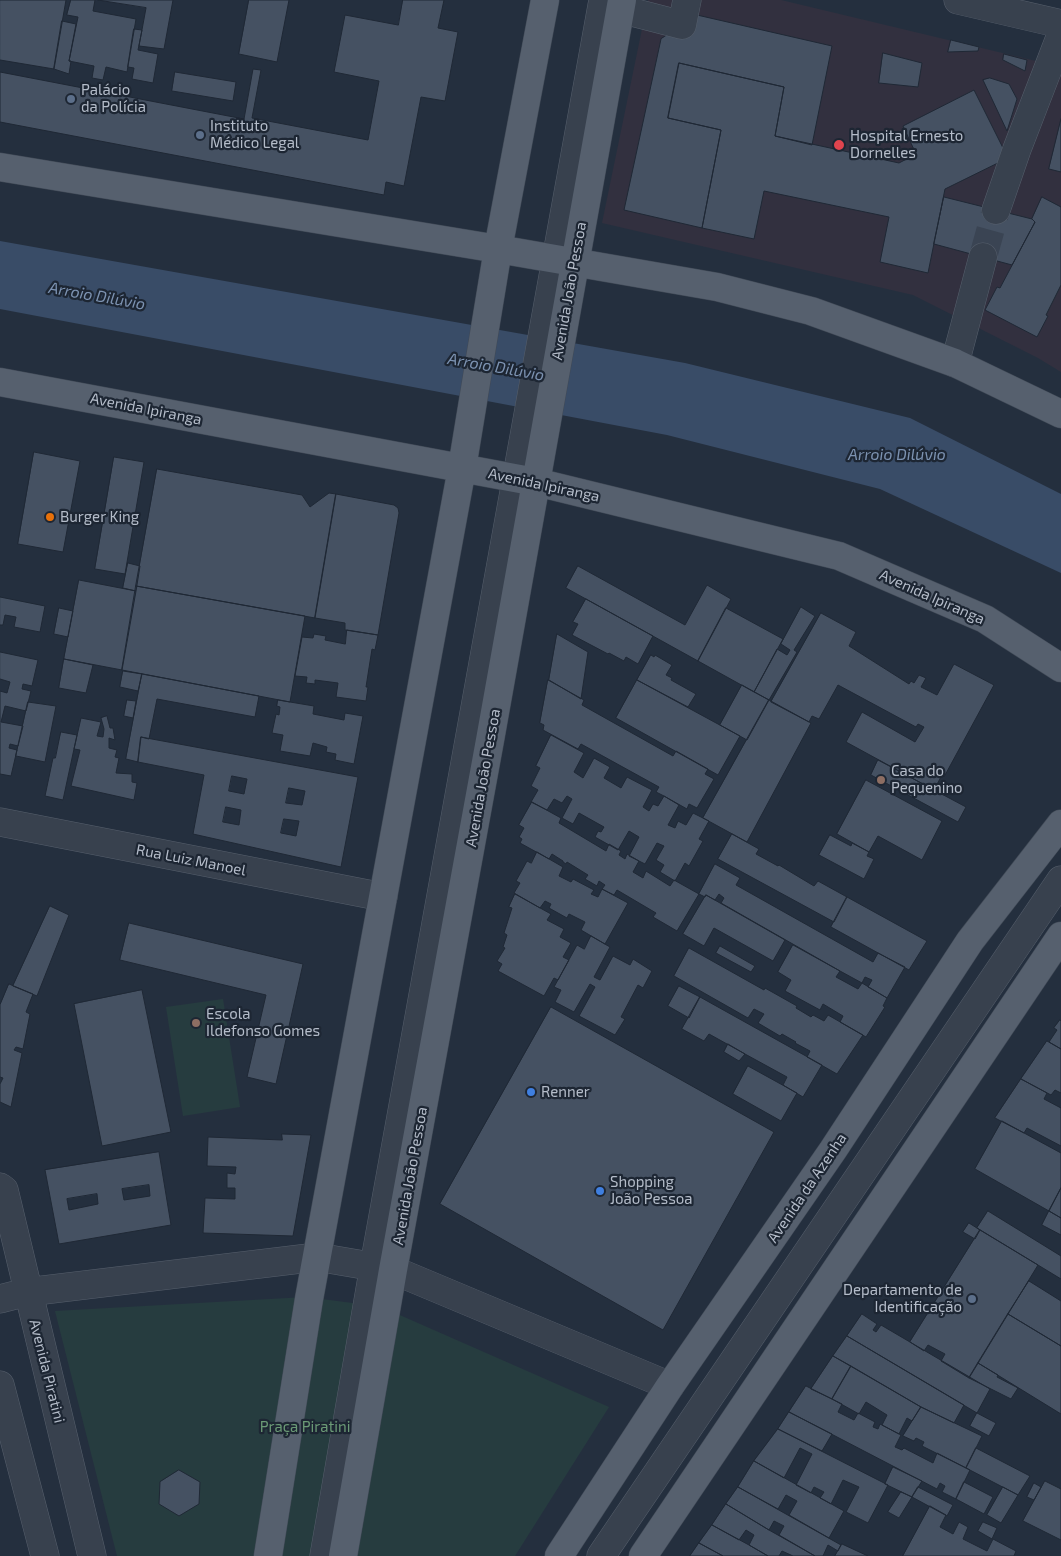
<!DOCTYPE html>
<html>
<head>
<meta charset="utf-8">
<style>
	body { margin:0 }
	canvas { display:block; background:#242f3e }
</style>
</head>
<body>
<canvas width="1061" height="1556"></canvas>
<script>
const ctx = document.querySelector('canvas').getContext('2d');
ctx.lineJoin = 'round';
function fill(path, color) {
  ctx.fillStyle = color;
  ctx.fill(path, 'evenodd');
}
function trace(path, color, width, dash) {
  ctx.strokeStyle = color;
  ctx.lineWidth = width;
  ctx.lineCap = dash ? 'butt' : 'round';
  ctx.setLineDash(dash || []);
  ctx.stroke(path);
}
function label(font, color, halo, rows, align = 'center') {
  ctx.font = font + ' "Exo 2",sans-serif';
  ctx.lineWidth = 4.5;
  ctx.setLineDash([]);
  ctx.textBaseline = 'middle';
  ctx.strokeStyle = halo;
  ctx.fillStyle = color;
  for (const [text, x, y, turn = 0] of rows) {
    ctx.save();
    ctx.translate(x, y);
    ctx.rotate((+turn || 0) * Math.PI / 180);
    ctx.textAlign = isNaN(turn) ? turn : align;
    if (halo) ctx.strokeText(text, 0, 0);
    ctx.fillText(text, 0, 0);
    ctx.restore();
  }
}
const medical = new Path2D(`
	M648 0H781L1061 67V372L1038 358 913 295 602 223Z`);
const green = new Path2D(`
	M223 999 240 1107 183 1116 166 1007Z
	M306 1297 368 1305 386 1309 609 1407 515 1556H117L55 1311Z`);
const water = new Path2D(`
	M0 241 685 363 910 418 1061 494V573L880 489 667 435 0 309Z`);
const building = new Path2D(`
	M0 0H66L54 69 0 60Z
	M71 0H95L93 11 136 19 127 72 106 67 103 80 92 78 94 66 69 61 78 17 67 15Z
	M98 0H173L164 49 139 46 146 8Z
	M249 0H289L277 62 239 54Z
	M403 0H444L438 28 458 32 445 101 421 97 404 186 386 182 384 195 0 122V72L244 119 253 69 261 70 252 118 368 140 379 81 334 72 345 15 398 25Z
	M697 15 832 46 812 145 775 136 784 87 679 63 668 118 721 130 702 228 624 210 661 39Z
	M62 21 76 24 69 61H71L69 74 54 69Z
	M134 29 142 30 138 50 158 54 153 83 132 79 134 68 128 67Z
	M951 40 979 47 978 51 948 52Z
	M883 53 922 63 918 87 879 83Z
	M1004 54 1027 60 1025 71 1003 60Z
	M679 63 784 87 775 136 899 163 916 154 903 126 974 90 1008 158 945 189 928 273 880 262 889 217 764 191 754 239 702 228 721 130 668 118Z
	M175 72 236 82 233 101 172 91Z
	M990 78 1009 84 1017 99 1007 131 983 80Z
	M1061 119V172L1049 169Z
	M944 197 1032 219 1035 222 1012 265 934 244Z
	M1042 197 1061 207V285L1046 315 1048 316 1037 337 985 310 997 287 1000 288 1035 222 1032 219Z
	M34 452 80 461 63 552 18 544Z
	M114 457 144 462 125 574 95 569Z
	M157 469 302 495 310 507 329 493 336 494 315 618 136 586Z
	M336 494 394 505 398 508 399 513 378 635 345 630V623L315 618Z
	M128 563 140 566 136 591 123 588Z
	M578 566 685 625 707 585 731 599 698 661 566 588Z
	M79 580 136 591 122 670 64 659Z
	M136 586 305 616 290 702 122 670Z
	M0 597 45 606 40 632 14 627 16 617 5 615 3 625H0Z
	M586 599 653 636 638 664 626 657 624 661 609 653 608 654 572 635 578 624 573 622Z
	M801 607 815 616 794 650 797 652 769 700 754 692 777 649 787 655 790 650 781 644Z
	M59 608 73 611 68 637 54 634Z
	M726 608 783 639 754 692 698 661Z
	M821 613 856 632 849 646 909 684 911 681 914 683 919 675 926 678 921 687 937 695 954 664 994 685 944 777 942 775 934 790 846 742 862 712 915 742 924 727 918 724 916 727 838 685 819 719 812 716 809 722 771 702Z
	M347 630 378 635 375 650 372 649 366 687H368L366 701 336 697 338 683 315 680V684L306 683 307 677 295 676 302 637 313 638 314 634 326 636 325 640 345 644Z
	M557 634 588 652 581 699 549 680Z
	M0 652 38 660 32 686 23 684 22 689 31 691 26 711 5 706 1 722 23 726 18 746 10 744 9 748 17 750 11 776 0 774V691L7 693 10 682 0 679Z
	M651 655 654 657 655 655 672 665 666 675 672 678 671 680 696 694 688 707 637 680Z
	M64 659 93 665 86 693 59 688Z
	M123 671 142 674 138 691 120 687Z
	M142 674 259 696 255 717 157 699 149 739 141 737 138 762 126 759Z
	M548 680 584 700 582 705 673 756 676 751 708 769 705 774 714 779 697 808 689 804 687 809 664 796 656 792 659 787 581 744 578 749 543 730 544 725 540 723Z
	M637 680 740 736 718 775 616 718Z
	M742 685 769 700 747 740 720 725Z
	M127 700 136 701 133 718 124 716Z
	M278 700 314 706 313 714 344 720 345 713 363 716 354 764 335 760 336 754 326 752 327 747 313 743 310 756 280 751 283 735 272 733 276 714 279 715 280 707 277 706Z
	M769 700 811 723 747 842 703 818Z
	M28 702 56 706 45 762 16 756Z
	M107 716 110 728H113L115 740 109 738V748L117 750 115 757 119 758 116 773 132 774V782L137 783 134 800 71 786 80 750 74 749 81 718 101 722 97 736 103 737 104 729 101 718Z
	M61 732 77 735 63 800 45 796 53 758H55Z
	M551 735 584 753 574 772 583 778 594 758 610 767 604 778 621 788 627 777 652 790 643 807 649 811 653 804 658 806 664 796 679 805 668 825 675 828 678 821 686 825 693 813 709 821 699 839 703 841 689 866 685 863 675 881 660 872 664 865 656 860 664 846 657 843 645 864 629 856 639 837 629 831 618 850 595 837 598 831 601 832 604 827 579 813 573 824 562 818 572 799 567 796 562 803 554 799 547 810 531 802 538 790 531 786 540 768 536 766Z
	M141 737 358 777 341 867 193 834 204 775 138 762ZM232 776 247 779 244 794 229 791ZM289 788 305 791 302 805 286 803ZM226 807 241 810 239 825 223 822ZM284 819 299 821 296 836 281 833Z
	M878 760 966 807 958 822 871 775Z
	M866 780 942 821 922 860 878 836 869 852 837 834Z
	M532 802 561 818 559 823 606 851 609 844 621 851 619 855 625 859 627 854 639 861 633 872 643 878 646 871 670 886 674 880 699 894 677 931 653 917 656 913 617 890 614 895 602 889 605 885 599 881 597 886 585 879 588 875 567 862 566 864 563 862V861L552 854 549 859 520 843 522 839 519 837 524 828 519 825Z
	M732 834 759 849 756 854 778 866 779 865 814 886 818 881 847 897 834 922 718 859Z
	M830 835 851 846 852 843 869 852 867 856 874 859 864 879 819 855Z
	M537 852 563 867 559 876 571 882 573 879 594 890 591 894 598 897 602 889 628 903 605 944 581 930 585 922 569 914 567 918 549 908 551 904 545 901 540 908 514 893 520 883 516 881 527 861 531 863Z
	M715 864 740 878 736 885 873 962 878 953 905 967 887 998 868 987 872 980 865 977 862 983 840 971 721 903 724 898 719 894 715 900 706 895 705 897 699 894Z
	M515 894 551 914 547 920 564 929 560 937 571 943 563 957 569 960 558 980 554 978 544 996 498 971 502 964 497 961 505 948 503 947 507 935 504 933 512 908 509 907Z
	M706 895 785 940 773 961 714 928 704 946 683 934Z
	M847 897 927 941 909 970 831 927Z
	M50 906 69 915 37 996 13 986Z
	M129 923 303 964 276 1084 247 1077 266 995 120 960Z
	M591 936 610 947 594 977 600 980 613 956 630 965 633 959 652 971 643 988 638 985 621 1017 625 1019 615 1035 579 1016 595 987 590 984 574 1012 555 1002 561 990 554 987 577 945 584 949Z
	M793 945 840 971 836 977 858 989 862 983 887 998 883 1006 885 1007 866 1037 840 1022 843 1016 823 1004 820 1010 785 991 791 980 778 972Z
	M720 946 755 966 751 972 716 953Z
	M689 948 764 990 765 988 797 1006 796 1008 811 1017 813 1015 824 1021 828 1015 863 1035 837 1074 807 1057 810 1051 795 1043 796 1042 782 1034 780 1036 758 1023 764 1014 754 1009 748 1018 674 976Z
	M9 984 33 994 26 1012 30 1014 23 1049 16 1047 14 1050 22 1053 11 1107 0 1102V1084L3 1078 0 1077V1005Z
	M679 986 700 997 689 1018 668 1006Z
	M142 990 171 1132 102 1146 74 1004Z
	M700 997 822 1065 803 1097 783 1085 787 1077 745 1054 709 1034 704 1041 682 1029Z
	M551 1007 774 1132 663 1330 440 1204Z
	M1060 1020 1061 1021V1049L1049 1042 1057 1030 1054 1028Z
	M1047 1041 1061 1049V1093L1055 1090 1051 1095 1021 1079Z
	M728 1044 745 1054 739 1061 724 1052Z
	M748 1066 797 1093 781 1121 733 1094Z
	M1021 1079 1047 1093 1044 1099 1061 1108V1146L1027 1128 1024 1133 995 1118Z
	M1002 1121 1061 1153V1188L1049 1211 975 1169Z
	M282 1134 311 1135 293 1236 203 1233 205 1198 235 1199V1188H227V1173L235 1174 236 1167 207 1166 208 1137 282 1140Z
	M159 1152 171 1225 59 1244 45 1170ZM149 1185 150 1196 124 1200 122 1189ZM97 1194 98 1204 69 1210 67 1199Z
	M1061 1188V1218L1049 1211Z
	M988 1211 1061 1256V1279L977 1228Z
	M1049 1211 1061 1218V1235L1042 1225Z
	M969 1223 980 1230 975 1239 963 1232Z
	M980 1230 1038 1265 969 1378 941 1361 945 1354 928 1345 924 1351 910 1342Z
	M1029 1281 1061 1301V1346L1008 1314Z
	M862 1314 877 1324 873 1330 876 1332 881 1325 990 1389 977 1413 847 1336Z
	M1008 1314 1061 1346V1414L978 1363Z
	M847 1336 964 1405 954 1423 921 1407 833 1356Z
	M833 1356 851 1366 832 1399 811 1389Z
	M978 1363 998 1375 997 1377 1018 1388 1011 1399 969 1378Z
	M851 1366 921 1407 912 1421 907 1418 899 1434 882 1425 887 1415 866 1402 859 1414 832 1399Z
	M806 1386 842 1404 838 1412 854 1420 858 1413 875 1422 873 1427 878 1429 880 1424 901 1435 895 1447 902 1450 904 1448 933 1463 937 1453 970 1470 956 1499 942 1492 945 1486 940 1483 937 1489 789 1412Z
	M921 1407 982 1436 966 1468 922 1446 924 1442 916 1438 914 1441 903 1436Z
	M789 1412 832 1434 822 1451 778 1429Z
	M977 1413 996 1423 989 1436 970 1426Z
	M778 1429 888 1485 868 1523 846 1512 859 1487 843 1480 831 1504 820 1498 824 1492 814 1487 811 1493 796 1485 812 1454 800 1448 784 1478 754 1461Z
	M976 1448 1030 1476 1018 1495 966 1468Z
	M754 1461 844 1511 829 1538 789 1515 797 1501 786 1495 778 1509 738 1487Z
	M893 1467 922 1481 912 1497 885 1484Z
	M179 1470 200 1482 199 1504 179 1516 159 1504 160 1482Z
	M1045 1481 1061 1489V1540L1023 1521Z
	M964 1482 993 1497 984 1514 956 1499Z
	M1034 1483 1041 1487 1034 1500 1027 1497Z
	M738 1487 841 1545 838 1551 828 1545 823 1556H815L779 1535 784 1526 774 1521 769 1530 726 1504Z
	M918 1487 953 1505 947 1516 912 1497Z
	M1003 1487 1018 1495 1001 1523 987 1515Z
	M901 1492 912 1497 899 1518 888 1512Z
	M726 1504 769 1530 815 1556H793L782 1551 779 1556H768L749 1545 754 1535 746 1530 739 1540 712 1525Z
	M930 1506 946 1515 940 1527 953 1534 959 1522 968 1527 963 1539 987 1551 993 1539 1016 1551 1014 1556H903Z
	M983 1522 997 1528 992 1539 978 1531Z
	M712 1525 749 1545 768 1556H723L699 1543Z
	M699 1543 723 1556H690Z
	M842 1544 868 1556H835Z`);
const minorTunnel = new Path2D(`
	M983 257 996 210`);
const minor = new Path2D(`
	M958 0 1061 24
	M620 9 682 25 687 0
	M996 210 1017 149 1061 35
	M955 363 983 257
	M0 822 383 897
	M0 1187 4 1190 92 1556
	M0 1299 27 1292 317 1257 393 1270 670 1386
	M0 1385 45 1556
	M324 1556 374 1266 603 0
	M601 1556 1061 880`);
const major = new Path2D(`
	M0 167 498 249 717 287 811 311 955 363 1061 414
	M0 382 536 482 839 556 985 619 1061 668
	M268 1556 309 1299 462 468 498 249 545 0
	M343 1556 393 1270 490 740 622 0
	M559 1556 670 1386 833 1150 970 941 1061 824
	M643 1556 1061 936`);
const markers = [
	[71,99,5,"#5c6f8a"],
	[200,135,5,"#5c6f8a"],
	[839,145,6,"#e0444e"],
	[50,517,5,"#e8710a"],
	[881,780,5,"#8d6e63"],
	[196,1023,5,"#8d6e63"],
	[531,1092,5,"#3f7fe0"],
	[600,1191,5,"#3f7fe0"],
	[972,1299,5,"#5c6f8a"]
];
const poiNames = [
	["Palácio",81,90],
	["da Polícia",81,107],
	["Instituto",210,126],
	["Médico Legal",210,143],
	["Hospital Ernesto",850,136],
	["Dornelles",850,153],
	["Burger King",60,517],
	["Casa do",891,771],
	["Pequenino",891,788],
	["Escola",206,1014],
	["Ildefonso Gomes",206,1031],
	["Renner",541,1092],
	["Shopping",610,1182],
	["João Pessoa",610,1199],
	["Departamento de",962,1290,"right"],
	["Identificação",962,1307,"right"]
];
const streetNames = [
	["Avenida João Pessoa",569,291,-80],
	["Avenida Ipiranga",146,409,11],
	["Avenida Ipiranga",544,485,12],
	["Avenida Ipiranga",932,597,24],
	["Avenida João Pessoa",483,778,-80],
	["Rua Luiz Manoel",191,860,11],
	["Avenida João Pessoa",410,1176,-80],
	["Avenida da Azenha",807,1188,-56],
	["Avenida Piratini",47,1371,76]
];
const parkNames = [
	["Praça Piratini",305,1427]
];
const waterNames = [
	["Arroio Dilúvio",97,296,10],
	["Arroio Dilúvio",496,367,10],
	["Arroio Dilúvio",897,455]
];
fill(medical, '#32303f');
fill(green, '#263c3f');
fill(water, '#394c67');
fill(building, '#455162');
trace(building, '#1f2835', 1);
trace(minorTunnel, '#3a4453', 28, [28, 14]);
trace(minor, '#565f6c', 29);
trace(major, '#414a57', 29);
trace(minor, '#38414e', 28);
trace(major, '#56606e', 28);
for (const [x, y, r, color] of markers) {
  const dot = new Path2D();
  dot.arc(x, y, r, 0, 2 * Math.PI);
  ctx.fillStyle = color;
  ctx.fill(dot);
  trace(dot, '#1d2633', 2);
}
label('15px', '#b4bcc9', '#1d2633', poiNames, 'left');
label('15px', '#b4bcc9', '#1d2633', streetNames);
label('15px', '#6b9a76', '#1d2633', parkNames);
label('italic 16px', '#7c92b1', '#1d2633', waterNames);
</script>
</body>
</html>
